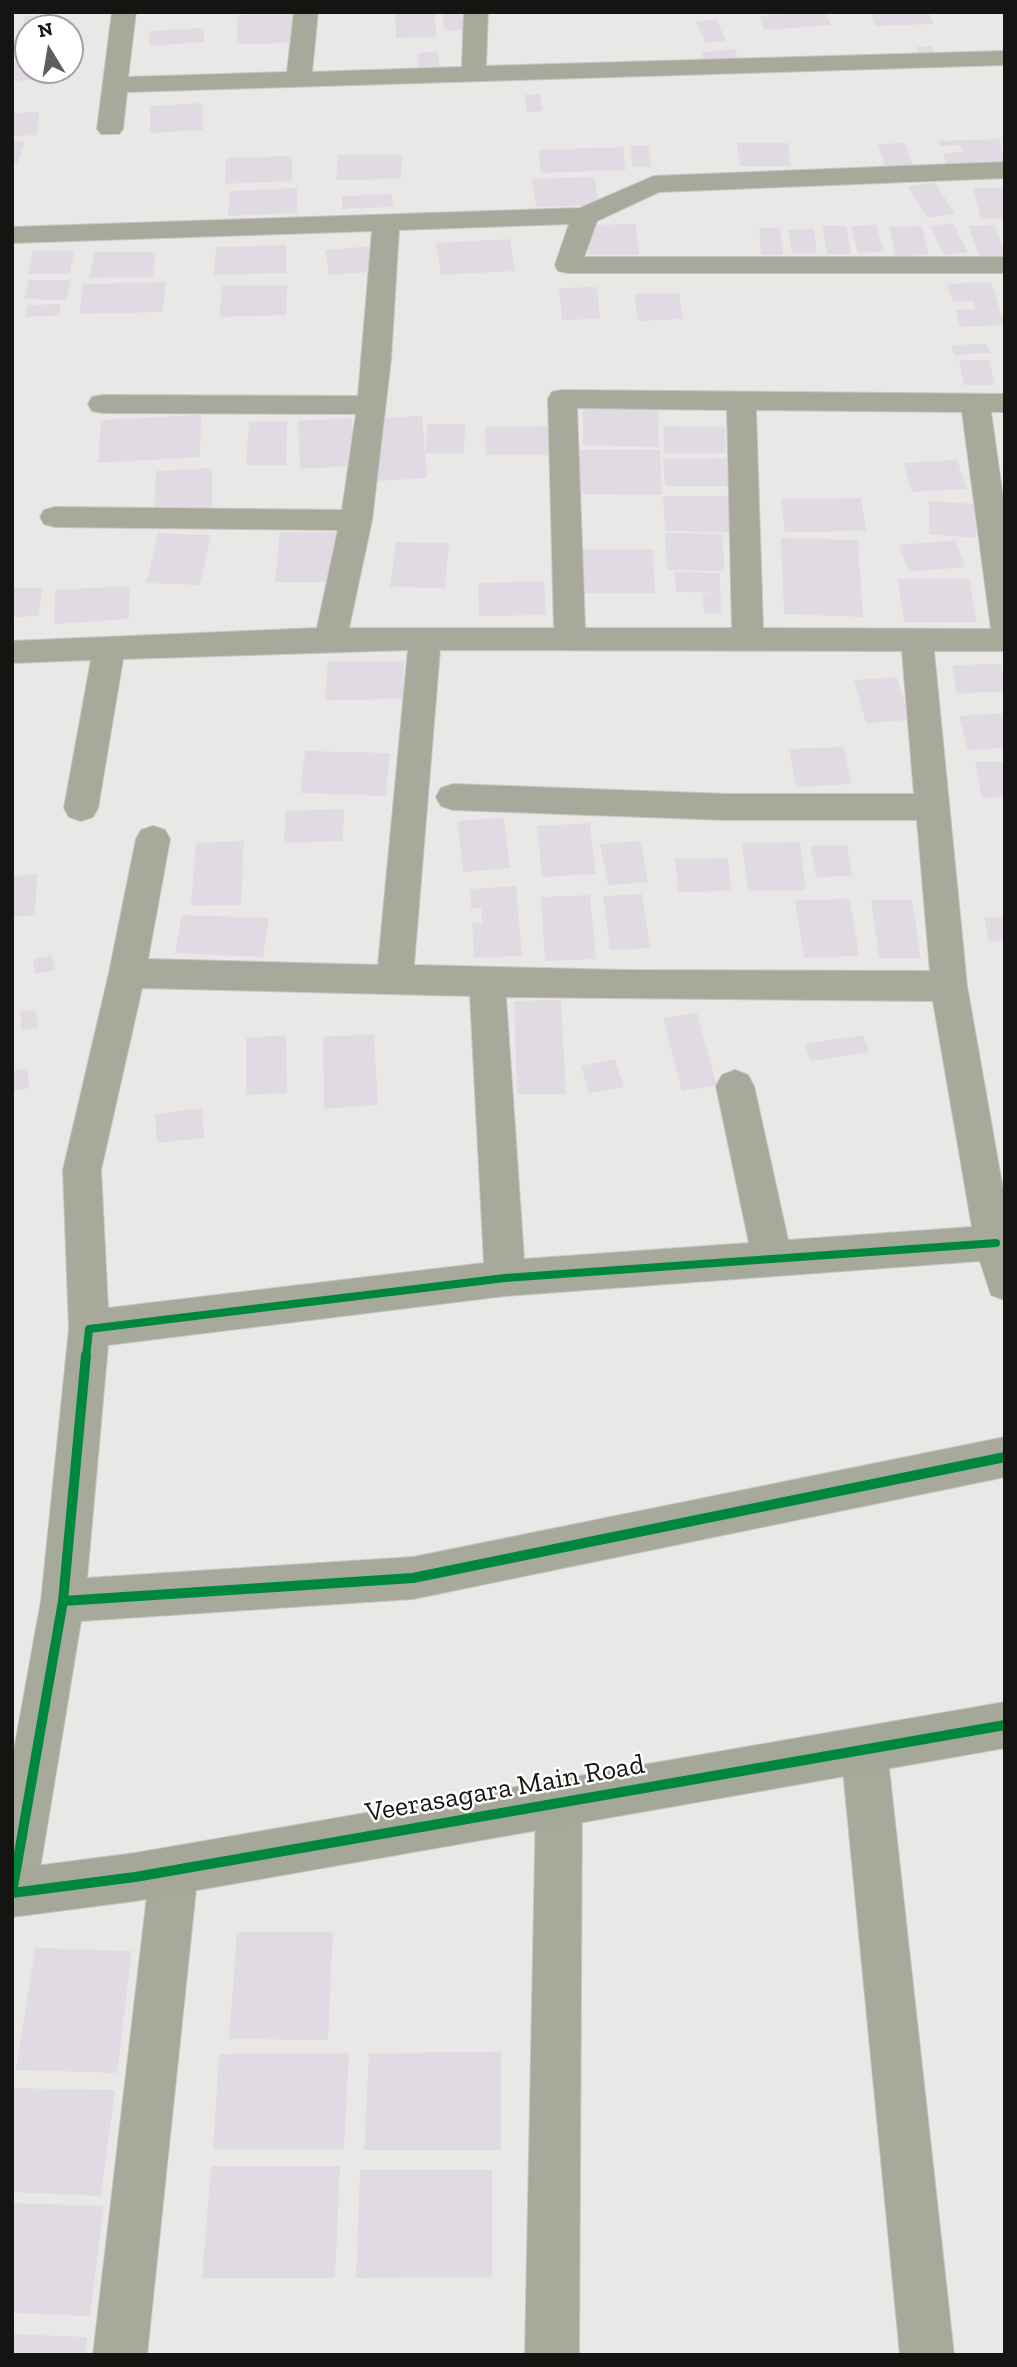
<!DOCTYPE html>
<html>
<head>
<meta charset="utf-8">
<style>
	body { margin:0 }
	#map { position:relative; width:1017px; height:2367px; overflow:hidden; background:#e8e9e6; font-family:"Zilla Slab",serif }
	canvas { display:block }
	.frame { position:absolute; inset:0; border:14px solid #141513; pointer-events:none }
	.north { position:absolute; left:14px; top:14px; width:70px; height:70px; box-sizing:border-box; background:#fff; border:2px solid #a1a1a1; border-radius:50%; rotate:349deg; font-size:19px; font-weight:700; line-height:28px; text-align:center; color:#141513 }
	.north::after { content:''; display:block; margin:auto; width:24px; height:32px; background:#5e5f5d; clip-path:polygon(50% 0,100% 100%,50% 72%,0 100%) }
</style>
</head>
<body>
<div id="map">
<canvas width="1017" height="2367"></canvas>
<div class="frame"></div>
<div class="north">N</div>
</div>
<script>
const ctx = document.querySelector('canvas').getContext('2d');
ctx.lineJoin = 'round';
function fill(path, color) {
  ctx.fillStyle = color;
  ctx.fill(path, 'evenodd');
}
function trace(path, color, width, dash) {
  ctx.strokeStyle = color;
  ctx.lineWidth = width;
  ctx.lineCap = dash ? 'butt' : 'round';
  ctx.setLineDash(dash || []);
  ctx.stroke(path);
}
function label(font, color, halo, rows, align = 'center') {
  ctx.font = font + ' "Zilla Slab",serif';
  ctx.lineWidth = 5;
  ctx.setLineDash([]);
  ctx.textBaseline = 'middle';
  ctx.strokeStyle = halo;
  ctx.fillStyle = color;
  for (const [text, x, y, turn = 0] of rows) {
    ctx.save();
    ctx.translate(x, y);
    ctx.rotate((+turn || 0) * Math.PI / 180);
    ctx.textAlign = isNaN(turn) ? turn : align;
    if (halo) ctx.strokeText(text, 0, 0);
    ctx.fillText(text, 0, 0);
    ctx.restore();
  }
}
const building = new Path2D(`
	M395 12H435L436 37 396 38Z
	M442 12H461L465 30 445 31Z
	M809 12H825L831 25 764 30 759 16Z
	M871 12H929L933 24 875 26Z
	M294 14 293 43 236 44 238 15Z
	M25 16H48L46 28H28V49L19 50Z
	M716 19 726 41 706 43 696 22Z
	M203 28 204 42 150 46 149 31Z
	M931 46 937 56 922 58 916 47Z
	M735 49 739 60 705 63 702 52Z
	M437 52 440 67 419 68 417 53Z
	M28 56V70H60V78L15 81V57Z
	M540 94 543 111 527 112 524 95Z
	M202 103 203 130 150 133V106Z
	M39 112 37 135 12 136V113Z
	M1000 139 1005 163 947 166 943 153 963 152 960 145 940 146 938 141Z
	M12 141H25L18 163H12Z
	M737 143H788L791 166H740Z
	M905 143 914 169 886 170 878 144Z
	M630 146H649L651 167H632Z
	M623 147 626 170 541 173 538 150Z
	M338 155H402L401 179 336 180Z
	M292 156V181L225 184 226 158Z
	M594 177 599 205 536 207 532 179Z
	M935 182 955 214 927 218 908 187Z
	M297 188V213L228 216 229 191Z
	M973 188H1005V219H981Z
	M392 194 393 207 342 209V196Z
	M953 223 968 252 944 255 930 226Z
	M636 224 639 255H588L586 225Z
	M876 225 884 252 858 253 851 226Z
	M995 225 1005 255 980 257 968 226Z
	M822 226H846L851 254H827Z
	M922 226 929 255 895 256 889 227Z
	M759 228H780L783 255H761Z
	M814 229 817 253H792L788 230Z
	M510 239 515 271 441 275 436 243Z
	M286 245V273L214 275 216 247Z
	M374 246 379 271 329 275 325 250Z
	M33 251H74L70 274H28Z
	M94 252H156L153 277 89 278Z
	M29 280H71L66 300 24 299Z
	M166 282 163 312 79 314 83 284Z
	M991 282 1005 325 960 327 955 310 976 309 973 301 953 302 947 284Z
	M287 285 286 315 219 317 222 286Z
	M597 287 600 319 562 320 559 288Z
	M679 293 683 319 638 321 634 294Z
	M60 304V315L26 317 27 305Z
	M987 344 990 353 954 355 951 345Z
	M959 360H989L995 385H964Z
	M583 406 658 407 659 447 583 445Z
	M201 415 200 457 98 463 101 420Z
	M422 416 427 478 378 481 374 418Z
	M352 418 355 466 300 469 298 421Z
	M287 421 286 465H246L249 422Z
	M427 424H465L464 453H426Z
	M556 426 558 455H486L485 427Z
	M663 426 725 427 726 453H664Z
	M576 450H660L662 495 576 494Z
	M726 458 729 486H665L663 459Z
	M957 460 967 489 912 492 903 463Z
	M212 468V508L154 511 156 471Z
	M663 496H730L733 532 665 531Z
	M861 498 866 531 785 532 781 499Z
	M929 501 974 504 976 538 929 534Z
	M280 532H337L333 582H275Z
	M158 533 211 535 200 585 146 583Z
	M665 533 722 534 725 571 667 570Z
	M781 538 858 540 863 617 784 614Z
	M955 540 965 567 909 572 899 545Z
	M396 542 449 543 445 588 390 587Z
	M576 549H653L655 593H577Z
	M674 572 720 573 721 614 704 613 703 594 716 593 676 592Z
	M898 579H969L977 622H904Z
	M544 581 546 615 479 616 478 583Z
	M130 586 129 619 54 624 55 590Z
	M12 588H42L39 616 12 617Z
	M328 661H404L403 699 325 700Z
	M1001 664 1005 692 957 693 952 665Z
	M897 677 910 720 866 723 854 680Z
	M1005 713V748L968 750 959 716Z
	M844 747 851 784 796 787 789 749Z
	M305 751 390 753 386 796 300 793Z
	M975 762H1005V797L982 798Z
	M344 809 343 841 284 843 285 811Z
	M504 818 510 868 463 872 457 821Z
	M590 823 596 874 542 877 537 826Z
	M244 841 241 905 191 906 196 843Z
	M641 841 648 882 608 885 600 844Z
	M800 842 806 890 748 891 742 843Z
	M847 845 853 876 816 877 810 846Z
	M728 858 731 891 678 892 675 859Z
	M37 874 35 915 12 917V876Z
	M516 886 522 956 474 958 472 923H482L481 908 471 909 470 889Z
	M642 894 650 948 610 950 603 896Z
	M590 895 596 959 545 961 541 897Z
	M850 899 859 956 804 958 795 900Z
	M871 900H912L921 958H879Z
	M182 915 269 918 263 957 175 953Z
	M984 917H1005V941H989Z
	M52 955 55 970 35 974 33 959Z
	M561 1000 566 1094H517L514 1001Z
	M36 1009 38 1027 21 1030 20 1012Z
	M697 1013 717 1086 682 1091 663 1018Z
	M374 1034 378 1105 324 1109 323 1037Z
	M286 1035 287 1093 246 1095V1038Z
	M863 1035 869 1052 810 1061 805 1044Z
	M615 1059 624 1087 589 1093 581 1066Z
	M28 1068 29 1088 14 1091 12 1071Z
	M202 1108 204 1138 157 1143 155 1114Z
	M237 1932H333L328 2040 229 2039Z
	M35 1948 132 1951 117 2073 16 2070Z
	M501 2052V2150H364L369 2053Z
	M349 2053 344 2149H213L219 2054Z
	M12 2088 115 2090 101 2196 12 2192Z
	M211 2166H340L335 2278H202Z
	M360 2170H492V2277L356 2278Z
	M12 2203 104 2206 90 2316 12 2313Z
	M12 2334 87 2337 85 2355H12Z`);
const street = new Path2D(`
	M112 12H136L128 77 287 72 294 12H318L312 72 462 67 464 12H488L486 66 1005 51V65L127 92 123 129 119 134H101L97 129Z
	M1005 162V178L659 192 597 221 584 257H1005V273H568L558 271 555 265 569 224 399 230 391 359 372 520 349 628H554L548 399 552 392 562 390 1005 394V412H991L1005 512V651H934L967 986 1005 1201V1300L991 1295 980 1261 505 1296 108 1345 87 1578 413 1557 1005 1437V1477L413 1599 81 1621 36 1893 29 1910 12 1917V1761L41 1601 69 1329 63 1170 109 973 136 839 141 830 153 826 165 830 170 839 148 959 378 965 408 650 123 659 98 808 93 817 81 821 69 817 64 808 91 660 12 663V641L317 628 338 530 55 527 44 524 40 517 44 510 55 507 342 510 356 414 102 413 92 411 88 404 92 397 102 395 358 396 372 231 12 243V227L580 208 654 176ZM577 408 727 410 732 628H585ZM756 410 962 412 991 629 763 628ZM440 650 902 651 914 794H727L453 784 441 788 436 797 441 806 453 810 727 820H917L930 971 624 970 414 965ZM142 988 470 996 484 1263 108 1308 101 1170ZM506 997 933 1001 972 1227 788 1240 754 1086 748 1075 735 1070 722 1075 716 1086 749 1243 524 1259Z
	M864 1727 880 1734 887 1750 954 2355H900L841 1750 848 1734Z
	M559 1780 575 1787 582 1803 579 2355H525L536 1803 543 1787Z
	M174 1846 191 1853 198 1870 147 2355H93L150 1870 157 1853Z`);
const secondary = new Path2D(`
	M1005 1702V1748L135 1901 12 1917V1869L135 1853Z`);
const cyclewayFar1 = new Path2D(`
	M86 1357 89 1329 505 1278 996 1243`);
const cycleway = new Path2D(`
	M63 1601 86 1355
	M12 1893 63 1601 413 1578 1005 1457
	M12 1893 135 1877 1005 1725`);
const nearStreetnames = [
	["Veerasagara Main Road",505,1789,-10]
];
fill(building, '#e2dae3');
trace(street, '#c6c6c5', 2);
trace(secondary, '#c6c6c5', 2);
fill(street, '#a7a99a');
fill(secondary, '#a5a898');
trace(cyclewayFar1, '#00873e', 8);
trace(cycleway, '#00873e', 10);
label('28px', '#141513', '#fff', nearStreetnames);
</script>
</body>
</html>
